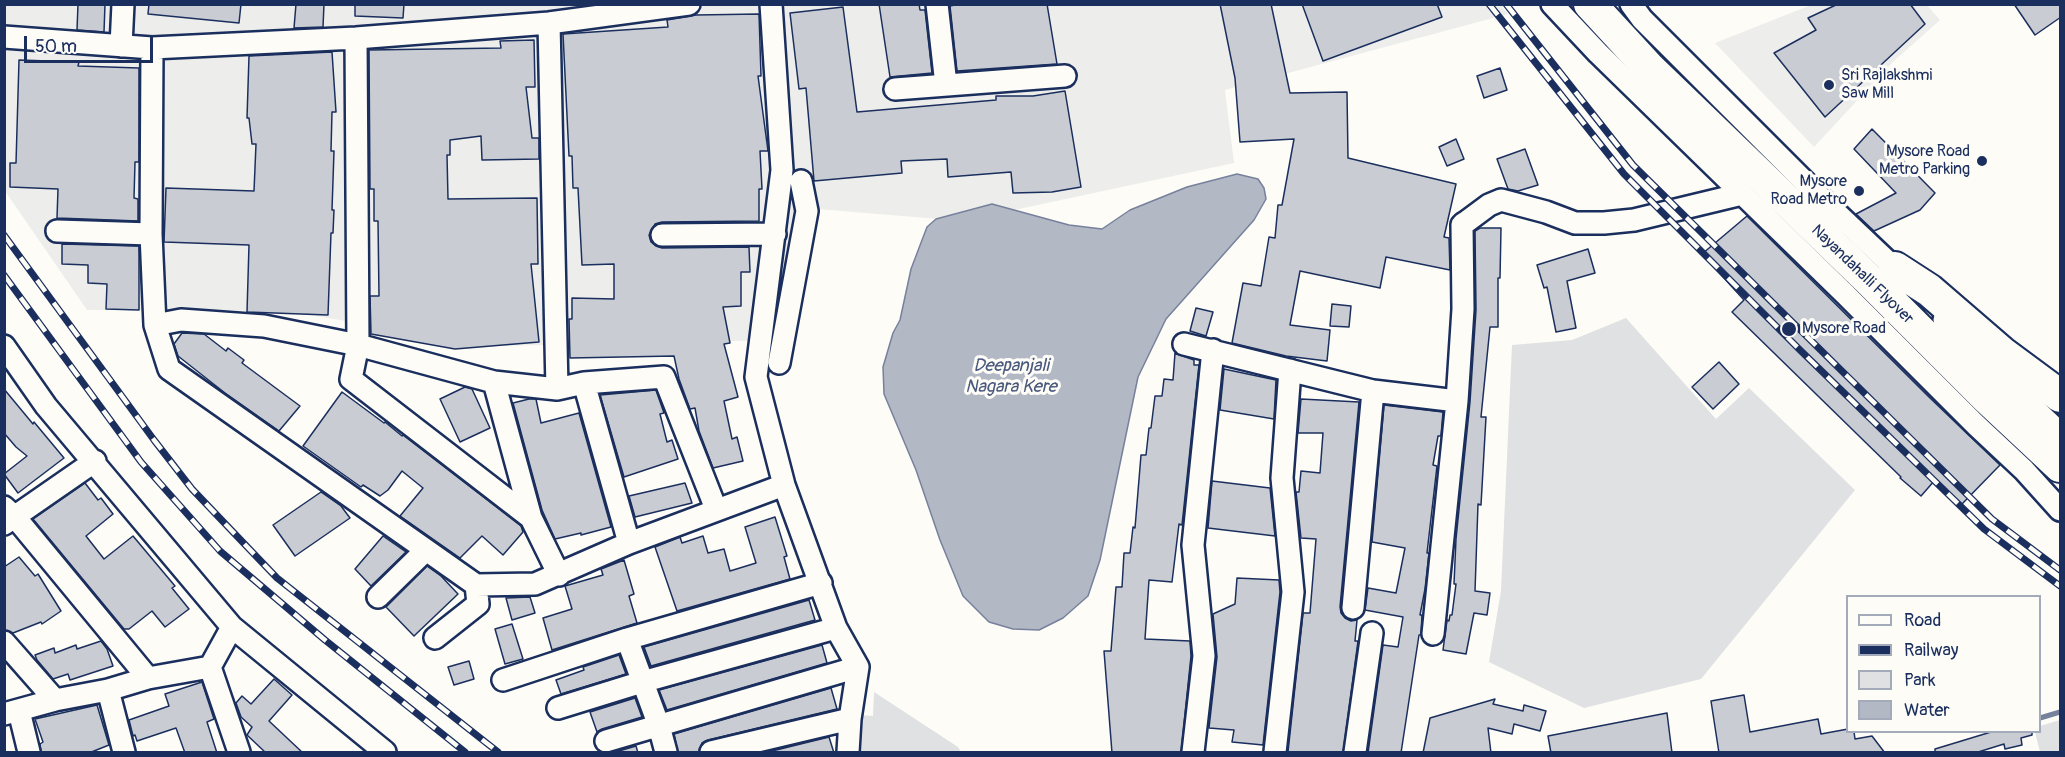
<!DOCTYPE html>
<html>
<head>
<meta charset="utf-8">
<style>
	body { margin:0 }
	#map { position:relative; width:2065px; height:757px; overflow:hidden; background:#fdfcf7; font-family:Pangolin,sans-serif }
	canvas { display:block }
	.frame { position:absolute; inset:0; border:6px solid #1b2f5e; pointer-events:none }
	.legend { position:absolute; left:1846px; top:595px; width:195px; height:138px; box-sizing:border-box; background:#fdfcf7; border:2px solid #a3aaba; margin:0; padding:8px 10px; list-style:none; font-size:18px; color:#1b2f5e }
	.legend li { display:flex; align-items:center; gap:12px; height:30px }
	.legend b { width:30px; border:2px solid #a3aaba }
	.scale { position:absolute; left:24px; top:36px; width:129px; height:27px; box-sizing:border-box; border:3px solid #1b2f5e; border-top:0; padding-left:8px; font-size:18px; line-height:21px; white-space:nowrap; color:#1b2f5e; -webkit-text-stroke:4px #fdfcf7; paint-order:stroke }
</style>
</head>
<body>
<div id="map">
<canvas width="2065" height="757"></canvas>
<div class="frame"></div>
<ul class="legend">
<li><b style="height:8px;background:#fdfcf7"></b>Road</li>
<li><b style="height:8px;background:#1b2f5e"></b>Railway</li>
<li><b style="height:16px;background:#e0e1e3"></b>Park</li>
<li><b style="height:16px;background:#b3b8c5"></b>Water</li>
</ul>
<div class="scale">50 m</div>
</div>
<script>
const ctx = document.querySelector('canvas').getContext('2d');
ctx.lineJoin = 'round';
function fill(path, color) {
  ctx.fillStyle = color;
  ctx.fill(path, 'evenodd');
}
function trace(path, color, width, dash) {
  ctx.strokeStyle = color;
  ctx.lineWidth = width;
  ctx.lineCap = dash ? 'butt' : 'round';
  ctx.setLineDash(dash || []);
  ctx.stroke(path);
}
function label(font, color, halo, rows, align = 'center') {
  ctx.font = font + ' Pangolin,sans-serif';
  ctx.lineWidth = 6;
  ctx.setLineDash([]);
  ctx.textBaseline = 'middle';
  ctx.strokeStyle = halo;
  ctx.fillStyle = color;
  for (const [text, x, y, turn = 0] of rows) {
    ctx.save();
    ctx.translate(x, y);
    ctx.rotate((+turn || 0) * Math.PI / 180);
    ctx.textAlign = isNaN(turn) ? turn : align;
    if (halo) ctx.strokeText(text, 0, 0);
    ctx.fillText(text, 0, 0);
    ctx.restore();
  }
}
const built = new Path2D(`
	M1500 4 1508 14 1225 90 1234 163 963 221 817 209 779 340 498 346 285 311 87 310 5 191 4 5Z
	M1811 5H1927L1940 20 1893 62 1814 147 1715 43Z`);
const green = new Path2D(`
	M1626 318 1716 419 1749 388 1855 490 1701 679 1584 708 1489 662 1501 591 1512 345 1572 340Z
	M874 692 958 747 961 752H852L858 715 873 716Z
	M2060 720V752H2040L2035 732H2040V726Z`);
const water = new Path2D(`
	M1237 174 1258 179 1264 188 1266 199 1254 220 1166 319 1138 377 1100 560 1088 596 1063 618 1039 630 1013 629 989 622 963 596 940 540 916 470 884 394 883 367 893 333 900 320 911 269 927 227 936 219 992 204 1069 225 1102 229 1130 210 1187 187Z`);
const stream = new Path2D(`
	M2040 718 2060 712`);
const building = new Path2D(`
	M78 4H105L104 32 77 30Z
	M149 4H241L239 23 148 14Z
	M296 4H324L323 27 294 28Z
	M355 4H404L403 18 355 16Z
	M879 4H919L920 10H925L932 73 890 77Z
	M960 4H1047L1057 64 957 71 950 6Z
	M1220 4H1271L1290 93 1347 92 1348 158 1456 184 1444 237 1449 238 1450 270 1386 257 1380 288 1300 271 1290 325 1330 330 1327 361 1286 356 1232 343 1243 283 1261 286 1269 237 1275 238 1278 205H1282L1294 139 1240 142 1235 78Z
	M1302 4H1437L1442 17 1323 61Z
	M1838 4H1910L1925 24 1825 117 1774 53 1816 30 1808 18Z
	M2014 4H2061V17L2035 35Z
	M843 7 857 112 996 100V96H1033L1065 91 1081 187 1052 192 1013 193 1011 172 948 177 947 159 901 161 902 173 814 181 806 88 799 89 790 13Z
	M759 14 761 76H758L768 151H760L762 189H759V221L662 222 655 224 649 235 651 242 656 246 662 248 749 247 750 272H741V306L723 307 730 343 724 344 738 397 724 401 732 439 737 437 743 461 713 468 699 431 695 408 690 409 679 379 674 356 570 358 569 319H572V298L614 299V264L582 265 578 188H573L572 156H569L563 34 668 27 667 20 696 15Z
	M534 40 535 87H526L532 138H539V159L482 160 481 136 450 140V155H447L448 199 537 198 538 264H531L539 342 455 349 371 334 370 296H379L378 221H374V189H370L369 50 501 48 500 41Z
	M332 52 336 112H332L331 151H334L332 210H334L333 233H331L328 315 247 312 249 245 164 242 166 188 254 191 256 144H252L249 118H247L249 56Z
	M19 60 79 62 78 66 139 68V162H135L134 198 138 199V221L57 218 58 189 10 187V163H16Z
	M1500 68 1507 90 1484 98 1477 76Z
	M1872 129 1935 193 1920 210 1874 231 1856 214 1896 193 1854 149Z
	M1456 139 1464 159 1447 166 1439 147Z
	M1525 149 1538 185 1518 191 1508 189 1497 159Z
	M1747 216 1929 397 2000 465 1962 504 1935 480 1921 496 1900 478 1901 477 1732 312 1744 300 1702 254Z
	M1480 228H1501L1500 278H1498V327H1490L1481 417H1486L1481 505 1478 504 1475 591 1490 593 1487 615 1474 613 1466 654 1443 650 1447 620 1449 621 1450 615H1452L1456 584H1454L1456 539 1470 402 1476 310 1475 231Z
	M62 244 139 246V310L106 309 107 284 88 283V265L62 264Z
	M1588 249 1595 273 1567 281 1576 328 1556 332 1547 287 1544 288 1537 265Z
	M1332 304 1351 306 1349 327 1330 326Z
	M1196 308 1213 312 1206 336 1190 331Z
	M182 333 204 334 226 351 228 348 244 360 242 363 300 406 279 431 225 393 178 356 174 344Z
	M1175 353 1194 360V365H1199L1182 525 1179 524 1172 582 1149 580 1145 639 1190 641 1191 656 1181 753H1112L1104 651H1111L1116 587H1122L1124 553H1130L1133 527 1135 528 1141 455H1146L1149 428H1151L1155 396H1162L1164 379 1173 380Z
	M1719 362 1739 384 1713 409 1692 387Z
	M1224 369 1276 380 1274 419 1220 410Z
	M465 387 472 389 490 428 460 442 440 399Z
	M4 389 33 424 34 422 64 458 18 493 4 474 27 456 16 447 4 433Z
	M656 390 664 413 660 414 667 442 672 440 678 459 624 477 600 395Z
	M342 392 384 423 385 422 402 436 403 435 521 526 523 532 503 555 482 536 460 558 400 516 423 488 402 471 388 490 380 496 363 485 361 487 303 446Z
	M529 399H536L541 423 579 413 611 527 581 535V533L555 539 542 510 513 403Z
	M1301 399 1359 402 1340 607 1341 613 1345 618 1351 621 1357 620 1355 641H1358L1343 753 1288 752 1303 613H1310L1316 539 1301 538 1296 492H1299L1301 471 1320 473 1323 433H1298Z
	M1384 405 1443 412 1441 436H1438L1433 465 1437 466 1427 553H1429L1425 589 1420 615H1422L1421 635H1419L1401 753H1368L1383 645 1398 647 1403 617 1365 610 1368 588 1396 593 1405 548 1372 542Z
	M1212 481 1270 488 1275 536 1208 528Z
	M85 483 98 500 101 498 113 514 86 536 104 559 133 536 175 586 172 588 189 609 165 627 152 611 129 629H124L33 519Z
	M685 483 692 503 635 517 629 496Z
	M321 492 341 506 350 518 295 556 273 525Z
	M775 517 787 556 784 557 790 579 677 611 655 547 680 537 682 543 703 536 708 553 724 549 730 571 756 563 745 527Z
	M383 536 406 552 371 586 355 569Z
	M19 557 35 576 38 574 61 611 42 624 41 622 13 633 4 630V567Z
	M624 560 634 594 629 596 637 623 552 650 543 618 572 609 565 586 603 575 601 569Z
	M427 566 441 576 458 594 414 636 386 607Z
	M1237 578 1279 580 1280 592 1263 745 1232 742 1234 730 1209 728 1217 657 1213 614 1235 604Z
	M530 597 535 613 512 620 506 598Z
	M809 600 815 620 651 666 644 647Z
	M512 624 523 659 505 664 495 629Z
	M101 641 107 649 113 666 70 680 68 674 53 679 37 660 35 655 54 648 55 653 76 645 77 649Z
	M822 645 827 663 667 710 659 690Z
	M619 655 626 674 561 694 556 680 584 670 583 667Z
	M469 661 474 679 454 685 448 667Z
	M274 679 292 695 269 721 303 753H266L247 735 252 727 241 717 236 703 242 696 251 704Z
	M202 682 214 719 207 722 217 753H185L176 728 137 741 135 735 133 736 129 720 169 706 165 694Z
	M831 688 837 709 708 740 702 743 699 753H678L674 734Z
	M1744 695 1750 732 1818 719 1821 734 1848 729V732H1854L1855 739 1872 736 1885 753H1719L1711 701Z
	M635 698 642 717 602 729 597 732 590 712Z
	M1495 699 1493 704 1523 711 1524 705 1546 711 1540 731 1514 724 1512 734 1488 728 1491 753H1423L1430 718Z
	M97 705 109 745 89 753H41L40 744 43 742 35 719Z
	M1667 713 1672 753H1551L1548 736Z
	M1991 732H2032V735L2021 738 2022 745 2005 749 2004 744 1975 753H1935V749Z
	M829 737 834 753H764Z
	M636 746 638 753H612Z`);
const minor = new Path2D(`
	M771 4 782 170 756 377 784 485 836 628 858 667 850 719 848 752
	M937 4 946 85
	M1552 4 1598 53 1845 294 1976 425 2024 470 2060 510
	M1631 4 1642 19 1827 204 1904 277
	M549 23 557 389
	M4 37 152 48 356 38 549 23 689 4
	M356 38 358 345 351 379 531 518
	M121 46 123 4
	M152 48 151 234 155 325
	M895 89 1065 76
	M1462 225 1489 205 1501 200 1546 212 1575 223H1604L1634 220 1742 194
	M57 231 151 234
	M662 235 775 234
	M1944 320 1979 356 2060 433
	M1184 344 1373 391 1457 401
	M4 346 46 406 232 627 385 752
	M779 363 807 211 801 181
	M494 382 531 518 559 575
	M584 383 629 543
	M4 507 15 517 148 678 210 667
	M716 509 664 377 584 383 557 389 494 382 358 345 264 326 181 320 155 325 169 369 476 585 535 584 629 543 784 485
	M4 524 95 461
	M378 597 426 550
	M1353 608 1373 391
	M232 627 210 667 239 752
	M1433 634 1457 401 1463 309 1462 225 1464 223
	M435 638 478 604 476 585
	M627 639 659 726 666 752
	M4 642 55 700
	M503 680 627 639 821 583
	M108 690 124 752
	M558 708 642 682 836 628
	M19 711 29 752
	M4 714 55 700 108 690 148 678
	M606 741 858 667
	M711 752 850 719
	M1193 752 1204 656 1193 545 1213 350
	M1275 752 1293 592 1282 478 1290 370
	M1355 752 1372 633`);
const highway = new Path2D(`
	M1590 4 1650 69 1869 280 1984 395 2060 466
	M1895 268 1929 290 2002 353 2060 396`);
const rail = new Path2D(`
	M1489 4 1624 174 1801 351 1984 529 2060 586
	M1506 4 1633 165 1992 519 2060 570
	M4 235 154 440 192 489 233 532 277 578 498 752
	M4 275 141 462 220 551 325 640 465 752`);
const markers = [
	[1829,85,6,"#1b2f5e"],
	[1982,161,6,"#1b2f5e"],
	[1859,191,6,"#1b2f5e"],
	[1789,329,8,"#1b2f5e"]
];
const poiNames = [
	["Sri Rajlakshmi",1841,76],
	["Saw Mill",1841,94],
	["Mysore Road",1970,152,"right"],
	["Metro Parking",1970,170,"right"],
	["Mysore",1847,182,"right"],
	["Road Metro",1847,200,"right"],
	["Mysore Road",1802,329]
];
const streetNames = [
	["Nayandahalli Flyover",1862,275,44]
];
const waterNames = [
	["Deepanjali",1011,366],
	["Nagara Kere",1011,387]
];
fill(built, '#edeeec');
fill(green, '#e0e1e3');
fill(water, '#b3b8c5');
trace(water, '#76819c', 1.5);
trace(stream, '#76819c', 5);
fill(building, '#c9ccd3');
trace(building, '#1b2f5e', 1.5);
trace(minor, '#1b2f5e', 26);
trace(highway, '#1b2f5e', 36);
trace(minor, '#fdfcf7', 21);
trace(highway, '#fdfcf7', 32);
trace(rail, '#1b2f5e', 7);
trace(rail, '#fdfcf7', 4.5, [14]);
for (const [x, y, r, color] of markers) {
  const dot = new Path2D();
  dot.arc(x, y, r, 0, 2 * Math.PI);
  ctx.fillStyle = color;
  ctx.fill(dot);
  trace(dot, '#fdfcf7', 2);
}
label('16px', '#1b2f5e', '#fdfcf7', poiNames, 'left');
label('16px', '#1b2f5e', '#fdfcf7', streetNames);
label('italic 18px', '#49587d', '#fdfcf7', waterNames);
</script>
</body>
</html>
